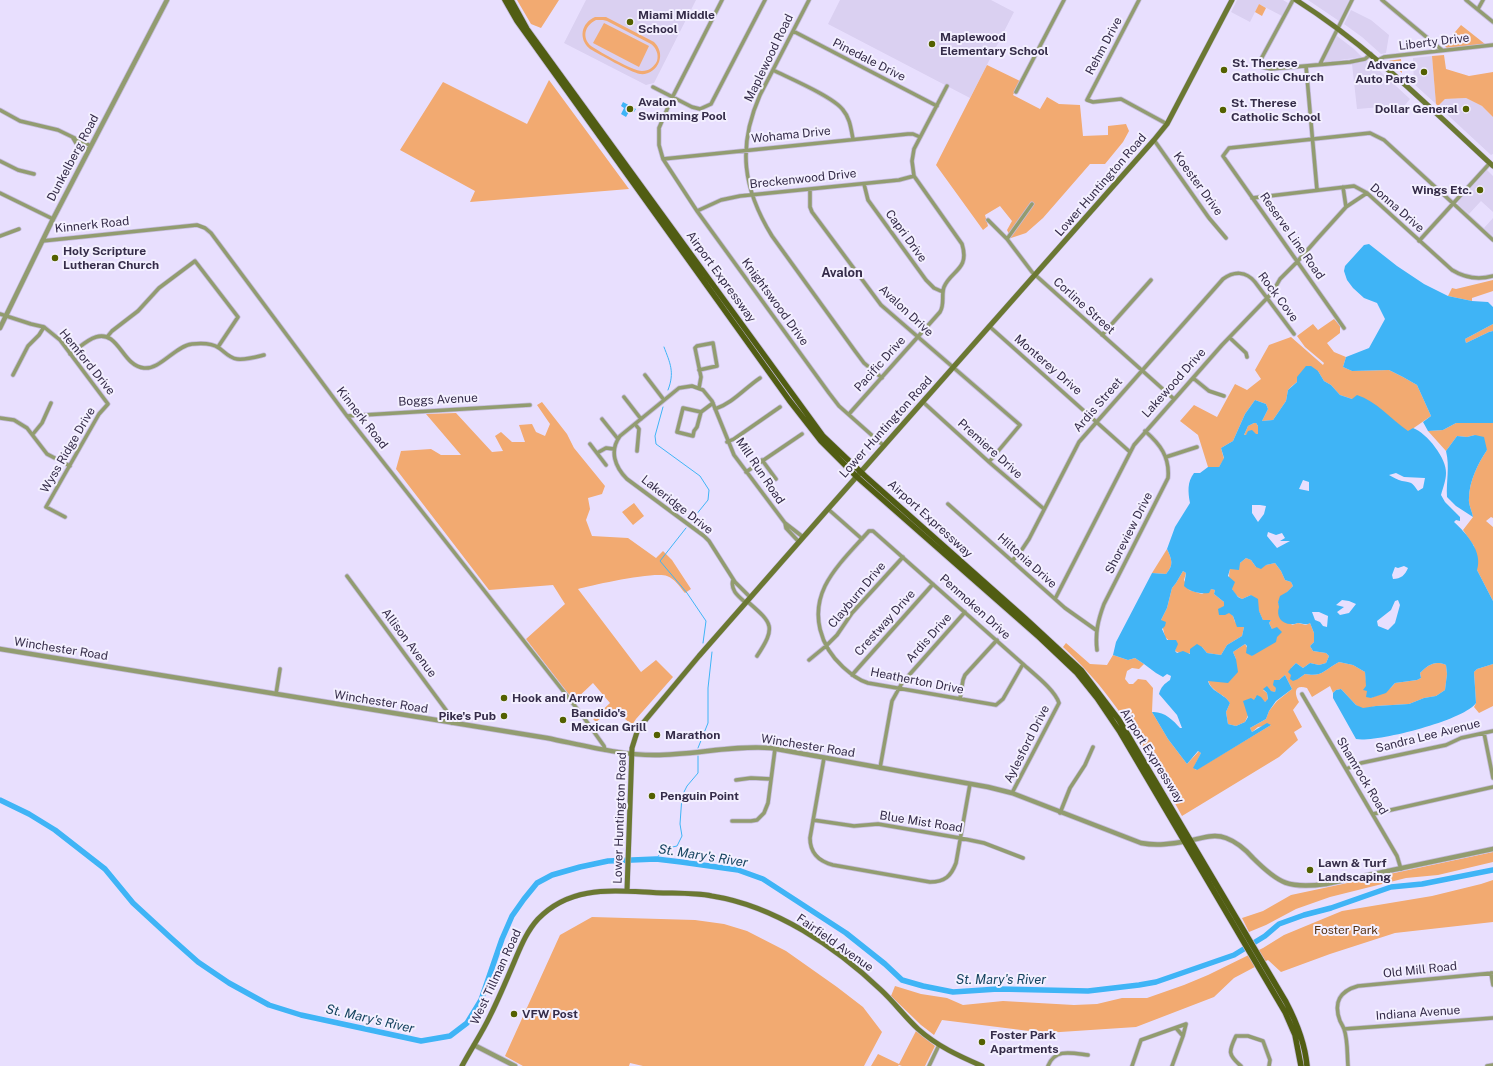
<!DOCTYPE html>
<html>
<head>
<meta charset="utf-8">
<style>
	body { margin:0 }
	canvas { display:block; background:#e8dffe }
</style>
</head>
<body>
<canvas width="1493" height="1066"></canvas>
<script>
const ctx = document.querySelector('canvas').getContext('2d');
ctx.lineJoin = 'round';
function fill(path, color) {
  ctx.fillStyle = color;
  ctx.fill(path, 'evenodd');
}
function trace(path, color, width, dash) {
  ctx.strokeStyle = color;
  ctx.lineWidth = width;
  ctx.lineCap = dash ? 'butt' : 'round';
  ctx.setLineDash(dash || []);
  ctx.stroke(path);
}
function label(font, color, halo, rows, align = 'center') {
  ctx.font = font + ' "Public Sans",sans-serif';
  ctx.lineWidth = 4;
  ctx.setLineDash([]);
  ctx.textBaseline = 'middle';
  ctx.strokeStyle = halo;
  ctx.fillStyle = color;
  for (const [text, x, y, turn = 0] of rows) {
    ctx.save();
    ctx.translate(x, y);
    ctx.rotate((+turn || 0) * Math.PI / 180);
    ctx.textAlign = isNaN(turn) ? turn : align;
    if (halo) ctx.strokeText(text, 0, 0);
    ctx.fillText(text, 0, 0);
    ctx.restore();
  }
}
const built = new Path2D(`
	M586 0H696L654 83 646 85 564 43Z
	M840 0H991L1014 12 970 98 828 24Z
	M1237 0H1283L1288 3 1282 16 1259 4 1250 22 1231 12Z
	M1308 0H1349L1339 21Z
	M1351 10 1371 20 1389 35 1386 53 1381 54 1362 37 1344 24Z
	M1337 36 1354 49 1362 57 1325 62 1324 60Z
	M1432 56 1436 104 1414 84 1413 58Z
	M1369 61 1410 99 1405 105 1357 109 1352 64Z
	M1466 98 1482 106 1493 117V154L1491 155 1438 106 1445 99Z
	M1487 170 1493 176V212L1481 201 1469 214 1458 204V202Z
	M1493 218V236L1484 228Z`);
const green = new Path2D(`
	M517 0H559L541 28 531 24Z
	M1259 4 1266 8 1262 16 1255 12Z
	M595 17H606L654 42C659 47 662 54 659 62 656 70 648 75 640 74 630 72 599 54 590 49 578 39 581 23 595 17ZM596 20H603L607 21 651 44C656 48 659 54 657 61 654 67 649 71 642 71 633 71 600 52 591 46 582 38 584 26 596 20Z
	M604 23 649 46 639 67 593 43Z
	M1461 25 1485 44 1447 48 1444 45Z
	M1444 55 1446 69 1469 76 1493 72V117L1482 106 1466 98 1445 99 1438 106 1436 104 1432 56Z
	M1401 59 1402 73 1388 61Z
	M987 65 1020 81 1013 95 1040 109 1047 97 1059 104 1080 105 1083 136 1108 135V126L1126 124 1129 131 1123 142 1105 164H1090L1043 218 1026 233 1011 238 1007 230 1012 221 1000 206 985 215 988 226 983 230 936 165Z
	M549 80 629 189 470 202 475 191 400 150 443 82 527 124Z
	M1493 280V291L1472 298V301L1448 296 1452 288 1456 289Z
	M1334 319 1340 326V333L1327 343 1334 352 1346 357 1343 367 1352 371 1389 370 1403 377 1417 385 1431 416 1408 432 1352 399 1340 395 1331 385 1324 381 1318 371 1297 382 1292 386 1288 390 1286 401 1273 420 1262 421 1268 409 1266 404 1255 400 1245 414 1233 441 1221 448 1224 459 1219 467H1208L1198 435 1180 421 1194 405 1217 417 1235 384 1247 390 1261 379 1255 370 1269 345 1291 337 1323 365 1324 363 1305 347 1297 336 1313 324 1318 330Z
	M1493 324V331L1489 332 1466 343 1465 339Z
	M542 402 567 434 574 448 605 486 602 494 588 498 590 509 586 520 592 536 628 538 656 558 663 551 672 560 691 589 685 593C679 586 675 579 667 576 656 571 592 585 578 589L641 672 656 660 673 677 636 719 632 725 616 711 610 715 607 713 596 722 593 719 610 703 593 683 574 701 526 639 565 604 553 585 489 590 396 469 401 451 431 449 441 455H461L426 414 456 413 492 452 503 451 495 436 501 432 512 442H525L519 425 532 424 536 432 545 436 550 424 537 405Z
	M1254 423H1256L1258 426V434L1244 435 1248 426Z
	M1456 423H1493V518L1491 517 1486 521 1493 527V601L1477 570 1474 546 1463 530 1473 517C1472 511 1468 504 1469 498 1469 482 1478 463 1487 450L1475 435 1467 437 1457 436 1446 451 1428 431 1443 430Z
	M634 503 644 516 633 525 622 512Z
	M1167 549C1172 560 1174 565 1166 574L1152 573Z
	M1246 558 1251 560 1256 567 1275 563 1281 571 1285 580 1291 582 1293 586 1278 602 1280 607 1292 625 1298 623 1306 625 1310 623 1314 633V642L1310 646 1313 651 1326 653 1329 656 1326 663 1319 665 1310 663 1303 668 1296 663 1291 668 1298 679 1305 674C1323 677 1324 670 1339 662L1353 665 1365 672 1367 691 1371 698C1380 694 1389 692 1395 683L1417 680 1421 678 1420 673C1428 665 1435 660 1446 665L1447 674 1445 690 1436 696 1424 698 1409 704 1376 706 1363 709 1356 705 1341 689 1336 690 1333 693 1330 686 1312 697 1307 688C1294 684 1294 693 1299 702L1293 710 1302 727 1294 732 1298 740 1279 757 1182 816C1160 776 1138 735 1110 699 1096 680 1080 663 1063 647L1066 643 1090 664 1107 665 1113 655 1128 660 1135 658 1144 664 1139 669 1132 668 1127 671 1125 679 1129 684H1133L1138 679 1146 680 1153 688 1152 712 1168 739 1187 764 1199 751 1201 753 1194 767 1196 770 1271 725 1258 727 1252 732 1250 728 1266 719 1269 711 1277 701 1292 689 1285 675 1279 680 1275 692 1263 690 1267 693 1268 700 1265 702 1256 697 1245 722 1236 726 1228 724 1226 712 1230 703C1225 694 1211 692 1208 680L1236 659 1233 652 1245 644 1252 656 1256 652 1272 629 1269 623 1271 620H1263L1251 595 1242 599C1231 594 1227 580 1230 569L1240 563Z
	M1183 571 1186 573 1184 580 1189 590 1202 594 1211 589 1215 590 1214 594 1224 602V606L1233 616 1235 622 1244 627 1242 636 1227 645 1221 655 1207 653 1202 647C1193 653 1186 657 1175 651L1176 647 1165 637 1161 620 1167 608 1172 588 1176 583Z
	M1493 664V706L1479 713 1474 707 1476 703 1474 672 1477 669Z
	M1493 852V862L1438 875 1406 878 1330 897 1296 909 1266 925 1249 932 1242 918 1263 911 1291 895Z
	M1493 880V922L1395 933 1330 954 1281 972 1268 960 1234 978 1214 997 1136 1027 1045 1033 942 1020 934 1035 921 1025 891 996 895 986 921 994 947 998 963 1005 1003 1001 1074 1005 1097 1004 1122 998H1147L1184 985 1208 975 1263 948 1284 935 1342 911 1432 896 1481 884Z
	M592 917 695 920 724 924 747 931 786 951 837 987 863 1007 882 1032 864 1066H643L630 1063 629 1066H523L505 1056 560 935Z
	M916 1031 935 1046 925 1066H902L899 1065 898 1066H871L878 1054 899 1064Z`);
const water = new Path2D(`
	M623 102 636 109 634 112 630 110 626 117 621 114 624 108 621 106Z
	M1369 244 1397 266 1424 284 1448 296 1472 301 1488 302 1493 307V324L1465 339 1466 343 1489 332 1493 331V423H1456L1443 430 1428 431 1423 422 1431 416 1417 385 1403 377 1389 370 1352 371 1343 367 1346 357 1369 348 1385 319 1377 303 1364 298 1353 288 1347 280 1344 271 1345 266 1364 245Z
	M1306 366H1311L1318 371 1324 381 1331 385 1340 395 1352 399 1357 395C1376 401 1391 419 1408 431L1413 428C1427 433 1447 459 1446 473 1446 480 1443 488 1441 495L1445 502 1460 517V521L1456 520 1454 522C1467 534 1483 552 1477 570L1493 601V664L1477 669 1474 672 1476 703C1465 720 1376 743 1356 739L1333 698V693L1336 690 1341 689 1356 705 1363 708 1376 706 1409 704 1424 698 1436 696 1445 690 1447 674 1446 665C1435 660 1428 665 1420 673L1421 678 1417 680 1395 683 1386 693 1371 698 1366 697 1367 691 1363 690 1366 686 1365 672 1353 665 1339 662C1324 670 1323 677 1305 674L1298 679 1293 681 1290 679 1291 675 1288 672 1291 668 1296 663 1303 668 1310 663 1319 665 1326 663 1329 656 1326 653 1313 651 1310 646 1314 642V633L1310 623C1305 626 1303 623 1298 623 1296 623 1294 625 1291 624 1281 624 1276 616 1279 607L1278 602 1280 596 1287 592 1293 586 1291 582 1285 580 1281 571 1275 563 1266 565 1261 569 1256 567 1251 560 1246 558 1240 563 1239 570 1230 569 1228 576 1235 582 1232 589 1238 597 1242 599 1251 595 1258 599 1259 611 1263 620H1271L1269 623 1272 629 1277 627 1282 632 1277 637 1276 642 1252 656 1246 653 1247 646 1245 644 1233 652 1236 659 1238 672 1228 683 1208 681C1211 692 1225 694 1230 703L1226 712 1228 724 1236 726 1245 722 1248 717 1243 701 1251 698 1254 700 1257 695 1261 697 1265 702 1268 699 1267 693 1263 689 1267 686 1271 691 1275 692 1276 688 1273 685 1274 680H1279L1285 675 1292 689 1276 701 1269 711 1266 719 1250 728 1252 732 1267 723 1271 725 1197 770 1193 768 1201 753 1198 751 1187 764 1168 739 1152 712C1164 711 1173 720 1180 728H1182L1177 715 1159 694C1161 687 1164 684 1170 680L1171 676 1167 674 1163 677 1156 673 1144 664 1135 658 1128 660 1113 655 1116 642 1152 573 1166 574C1174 565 1172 560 1167 549L1175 527 1190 503C1188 492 1187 482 1194 473H1200L1208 467H1219L1224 458 1221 448 1233 441 1245 414 1255 400 1266 404 1268 409 1262 421 1273 420 1286 401 1288 390 1297 382V377ZM1254 423H1256L1258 426V434H1256L1252 430 1248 431 1246 435H1244L1248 426ZM1396 473 1404 477 1425 478 1423 488 1418 491C1411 481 1412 483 1402 481 1398 480 1393 477 1389 475ZM1303 480 1309 482V491L1299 489ZM1252 505H1260L1266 506 1264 514 1258 522 1252 513ZM1268 532 1276 535 1282 533 1285 538 1280 541H1290L1277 548 1267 536ZM1404 566 1408 568C1405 575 1401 579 1393 579L1392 575 1395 567 1398 568ZM1183 571 1186 573 1184 586C1190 592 1200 594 1209 593L1211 589 1215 590 1214 594 1224 602V606L1218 609 1219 615H1225L1229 613 1233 616 1237 627H1244L1242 636 1227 645 1221 655 1207 653 1202 647 1197 644 1190 649V654L1183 651 1177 653 1175 651 1178 644 1176 640H1167L1162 629 1165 626 1166 622 1161 620 1167 608 1172 588 1176 583ZM1342 600 1349 601 1356 604 1349 613 1340 615 1337 612 1344 607 1336 605ZM1398 600 1400 605 1395 623 1388 630 1378 626 1377 621 1391 610 1395 601ZM1312 612H1319L1328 616 1327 627 1323 626 1320 622 1315 620Z
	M1475 435 1484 437 1487 450C1478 463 1469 482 1469 498 1468 504 1472 511 1473 517L1456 506 1447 497C1446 482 1450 467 1446 451L1457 436 1467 437Z`);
const stream = new Path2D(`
	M664 347C670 363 675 372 668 390
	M663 407 655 436 656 444 700 476 709 490 708 500 691 521
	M686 528 660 561 687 593 706 621 703 643
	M698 748 708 723V688L712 652
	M656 859 664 849 677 846 682 836 680 824 682 796 687 786 698 773V756`);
const river = new Path2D(`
	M0 800 29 814 55 830 105 869 133 903 171 938 198 962 229 983 269 1005 301 1015 421 1041 450 1036 467 1023 481 1000 502 939 512 916 524 899 537 883 552 875 580 867 608 861 656 859 681 862 738 870 763 879 846 933 885 964 902 980 923 986 953 992 998 989 1088 991 1139 985 1156 982 1234 955 1265 936 1279 924 1304 915 1331 908 1391 887 1422 884 1493 870`);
const minor = new Path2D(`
	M722 0 672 98 659 128V145L663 159 697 211 829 393 839 406 884 446
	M809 0 760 95C737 147 743 189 772 236L855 351 864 363 882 378
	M1139 0 1087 100 1093 102 1121 99 1167 124
	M1293 0 1260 61 1259 65 1262 67 1271 69 1350 62 1365 59 1371 54
	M1382 0 1442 50
	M1466 0 1493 22
	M1478 9 1483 0
	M793 31 937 106
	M1378 60 1384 57 1493 45
	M1320 64 1352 0
	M1306 66 1317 190
	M773 70C789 78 834 97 843 110 850 118 851 129 853 139
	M653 87 692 107 700 109 711 104 765 0
	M1016 92 1064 0
	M0 110 20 121 58 130 91 146
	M73 138 76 143 89 150
	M1154 140 1209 218 1226 238
	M663 159 908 134H913L920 137
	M0 161 18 170 34 174
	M864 184 868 200 926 280 934 288 943 292
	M1343 187 1346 207
	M810 189V207L812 212 881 305 1020 425 989 462
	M0 193 53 219
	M1252 198 1354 186 1367 193 1452 270C1465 278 1478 280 1493 276
	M697 211 721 200 740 196 899 180 914 176
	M988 220 1007 239 1032 272 1174 399
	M0 236 19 229
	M1007 239 1032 204
	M42 241 197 225 205 228 211 233 347 416 582 715 604 746 605 750
	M1419 241 1490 163
	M0 314 31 324 44 327 60 340 108 404 99 414 46 507 65 517
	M989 326 1130 452
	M1344 328 1223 156 1229 148 1370 133 1384 140 1493 240
	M1102 335 1151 280
	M107 337 112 331 138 311 159 288 195 261 238 317 218 347
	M1230 338 1246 353 1247 357
	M70 354C78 349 86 340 96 337 119 330 122 366 144 368 160 370 175 346 192 344 201 343 212 343 219 348 225 352 229 358 237 359 246 360 256 357 264 355
	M13 375 28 346 39 335 44 327
	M645 375 664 400
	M1193 378 1209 391 1224 396
	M699 388 701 377 695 348 697 346 713 343 717 366 699 370
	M624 397 641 419
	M923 402 989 462 1044 509
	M715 409C733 403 745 388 760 378
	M701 412 683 408 677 432 693 436 694 431 697 427 701 412 713 403
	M849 414 940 312C945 304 941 295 944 287 951 270 970 270 962 244L914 176 912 161 914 149 947 86
	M347 416 530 405
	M0 418 14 420 27 428 47 454 70 466
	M602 419 618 439
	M635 424 639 429 637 451
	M33 434 42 423 51 403
	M727 442 734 439 780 407
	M590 444 606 465
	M597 453 606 448 614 449
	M1166 457 1197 447
	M762 460 776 479
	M746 472 802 434
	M948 504 1065 608 1096 630
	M828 509 862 539
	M785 523 803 537
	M1012 561 1021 551 1029 539 1079 442 1223 279C1234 271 1246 271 1255 282L1294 334
	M347 576 446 710 452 723
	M733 580C730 590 738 596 746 603
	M750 597 735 582 709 541 704 536 627 479C615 467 609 451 620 436L679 388 692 386 703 390 712 401 734 455 785 523 786 528 799 542
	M1055 599 1134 445 1222 345 1272 293 1280 279 1297 262 1318 238 1346 207 1367 193
	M747 601C772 623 777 626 757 656
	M1097 650C1095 633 1098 620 1104 604L1168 478C1170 457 1160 444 1145 431
	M809 660 826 646 837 635 852 613 903 557
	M852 675 933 584
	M276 694 280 669
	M1302 694 1397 856 1401 869
	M960 699 963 680 965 675 997 640
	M1484 733 1493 778
	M824 758 810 838C810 853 818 861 833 865L930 882C945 882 951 876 956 863L970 784
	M880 768 892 701 902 683 965 612
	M1346 769 1361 763 1446 745 1461 738 1493 731
	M736 780 751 778 771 779
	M1012 793 1059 703C1055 690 1034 674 1023 664L873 531H869C854 548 835 566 825 586 811 615 820 646 843 667 851 674 858 680 868 683L996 705 1003 699 1023 664
	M1060 813 1070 788 1085 765 1093 747
	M1373 814 1493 787
	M813 820 854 826 878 824 960 838 984 843 1023 858
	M732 821H751L757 820 764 813 768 803 775 749
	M1491 973 1493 985
	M1344 1029 1493 1018
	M1183 1036 1186 1024
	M929 1066 939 1045
	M1048 1066C1055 1048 1072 1053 1088 1055
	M1132 1066 1141 1040 1186 1024
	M1172 1066 1183 1036 1176 1028
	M1241 1066C1227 1054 1229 1051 1236 1036H1248L1263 1041 1270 1060 1269 1066
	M1348 1066C1347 1054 1348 1040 1344 1029 1343 1026 1341 1023 1340 1021 1333 1002 1340 991 1358 986L1493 973
	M1487 1066 1493 1065`);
const tertiary = new Path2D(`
	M0 328 53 219 167 0
	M0 649 547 738C582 745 619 755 655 755 694 755 732 745 771 748L988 787 1012 793 1141 843C1157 846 1171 844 1187 841 1200 839 1213 833 1226 838 1237 842 1245 849 1253 858 1279 884 1289 889 1326 884L1493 849
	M474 1045 515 1066`);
const secondary = new Path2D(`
	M1296 0C1369 46 1430 108 1493 166
	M627 891 632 748 637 732 643 723 699 656 828 509 1154 140 1167 124 1232 0
	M462 1066C471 1049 482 1033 490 1016 499 998 507 979 515 960 521 946 527 931 538 919 568 888 605 890 645 892 667 894 691 892 712 896 775 906 836 947 881 990 894 1002 905 1017 918 1029 937 1046 959 1056 982 1066`);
const primary = new Path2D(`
	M505 0 517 21 789 400 821 441 856 476 1039 637 1077 673 1097 698 1120 732 1285 1012 1295 1035 1301 1066
	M511 0 527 29 823 436 865 476 1026 619 1081 670 1119 720 1286 1002C1297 1023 1305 1043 1307 1066`);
const markers = [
	[630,22,4,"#536000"],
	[932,44,4,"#536000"],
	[1224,70,4,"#536000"],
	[1424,72,4,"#536000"],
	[630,109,4,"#536000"],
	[1466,109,4,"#536000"],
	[1223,110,4,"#536000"],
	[1480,190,4,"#536000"],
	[55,258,4,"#536000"],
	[504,698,4,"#536000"],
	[504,716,4,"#536000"],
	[563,720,4,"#536000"],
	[657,735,4,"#536000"],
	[652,796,4,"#536000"],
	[1310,870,4,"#536000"],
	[514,1014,4,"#536000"],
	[982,1042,4,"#536000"]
];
const poiNames = [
	["Miami Middle",638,15],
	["School",638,29],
	["Maplewood",940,37],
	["Elementary School",940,51],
	["St. Therese",1232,63],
	["Catholic Church",1232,77],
	["Advance",1416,65,"right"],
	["Auto Parts",1416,79,"right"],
	["Avalon",638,102],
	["Swimming Pool",638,116],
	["St. Therese",1231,103],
	["Catholic School",1231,117],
	["Dollar General",1458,109,"right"],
	["Wings Etc.",1472,190,"right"],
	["Holy Scripture",63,251],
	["Lutheran Church",63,265],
	["Hook and Arrow",512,698],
	["Bandido's",571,713],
	["Mexican Grill",571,727],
	["Pike's Pub",496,716,"right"],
	["Marathon",665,735],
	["Penguin Point",660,796],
	["Lawn & Turf",1318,863],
	["Landscaping",1318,877],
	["VFW Post",522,1014],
	["Foster Park",990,1035],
	["Apartments",990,1049]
];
const streetNames = [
	["Liberty Drive",1434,42,-7],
	["Rehm Drive",1104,46,-62],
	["Maplewood Road",769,58,-64],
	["Pinedale Drive",869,60,27],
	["Wohama Drive",791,135,-6],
	["Dunkelberg Road",73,158,-62],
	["Breckenwood Drive",803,179,-6],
	["Koester Drive",1198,184,54],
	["Lower Huntington Road",1101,185,-49],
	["Donna Drive",1397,208,41],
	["Kinnerk Road",92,225,-6],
	["Capri Drive",906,236,54],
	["Reserve Line Road",1292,236,55],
	["Airport Expressway",721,277,54],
	["Rock Cove",1278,297,53],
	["Knightswood Drive",775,302,54],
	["Corline Street",1084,306,42],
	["Avalon Drive",906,311,43],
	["Hemford Drive",87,362,51],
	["Pacific Drive",880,364,-48],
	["Monterey Drive",1048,365,41],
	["Lakewood Drive",1174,383,-48],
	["Boggs Avenue",438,400,-3],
	["Ardis Street",1098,405,-49],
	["Kinnerk Road",362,418,52],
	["Lower Huntington Road",886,427,-48],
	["Premiere Drive",990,449,42],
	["Wyss Ridge Drive",68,450,-60],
	["Mill Run Road",760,471,56],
	["Lakeridge Drive",677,505,38],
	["Airport Expressway",930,519,42],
	["Shoreview Drive",1129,533,-63],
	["Hiltonia Drive",1027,561,42],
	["Clayburn Drive",857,595,-50],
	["Penmoken Drive",975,607,42],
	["Crestway Drive",885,623,-48],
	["Ardis Drive",929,638,-48],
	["Allison Avenue",409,643,53],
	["Winchester Road",61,649,9],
	["Heatherton Drive",917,681,11],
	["Winchester Road",381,702,9],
	["Sandra Lee Avenue",1428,736,-14],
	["Aylesford Drive",1027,744,-63],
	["Winchester Road",808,746,9],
	["Airport Expressway",1152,756,58],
	["Shamrock Road",1362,776,59],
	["Lower Huntington Road",620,818,-88],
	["Blue Mist Road",921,822,9],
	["Fairfield Avenue",835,943,35],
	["Old Mill Road",1420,970,-6],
	["West Tillman Road",496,977,-65],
	["Indiana Avenue",1418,1013,-4]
];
const parkNames = [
	["Foster Park",1346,930]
];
const neighbourhoodNames = [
	["Avalon",842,273]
];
const waterNames = [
	["St. Mary's River",703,856,9],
	["St. Mary's River",1001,980],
	["St. Mary's River",370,1019,13]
];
fill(built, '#dad0f1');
fill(green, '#f2aa71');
fill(water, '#3fb4f6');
trace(stream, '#3fb4f6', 1);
trace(river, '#3fb4f6', 5.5);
trace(minor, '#c4bbda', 5);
trace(tertiary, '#c4bbda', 6);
trace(secondary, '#c4bbda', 6);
trace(primary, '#c4bbda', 7);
trace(minor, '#929c70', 3.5);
trace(tertiary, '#929c70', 4.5);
trace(secondary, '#6b7832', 5);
trace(primary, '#515d13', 5.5);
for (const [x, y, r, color] of markers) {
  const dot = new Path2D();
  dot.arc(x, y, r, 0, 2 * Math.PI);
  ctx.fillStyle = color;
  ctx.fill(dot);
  trace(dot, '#f3efff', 1.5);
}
label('bold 12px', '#352c49', '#f3efff', poiNames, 'left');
label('12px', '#352c49', '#f3efff', streetNames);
label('12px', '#543011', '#f3efff', parkNames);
label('bold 13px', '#352c49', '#f3efff', neighbourhoodNames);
label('italic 13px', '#164460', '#f3efff', waterNames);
</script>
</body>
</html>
